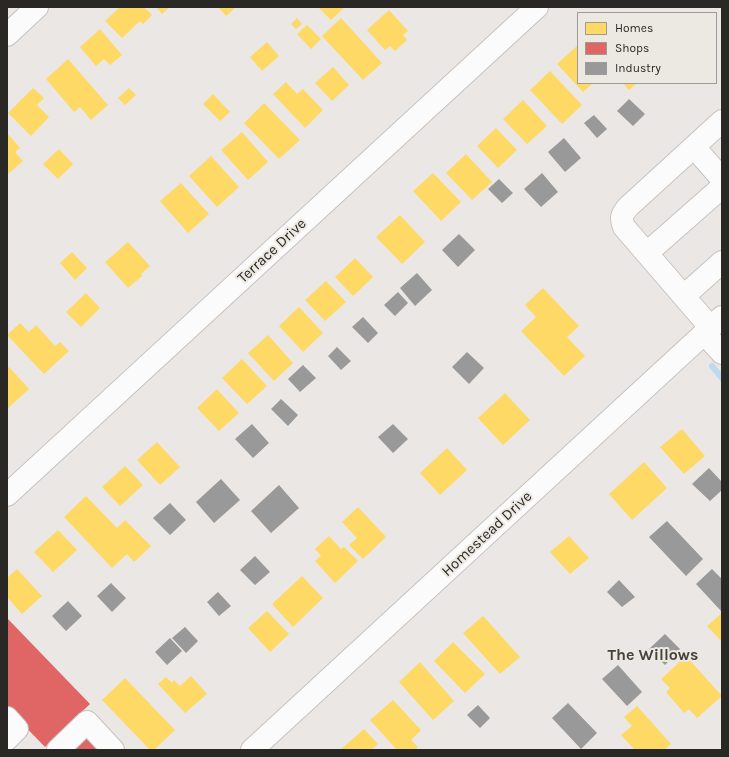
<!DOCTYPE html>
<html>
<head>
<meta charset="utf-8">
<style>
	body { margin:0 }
	#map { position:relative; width:729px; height:757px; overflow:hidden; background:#eae7e4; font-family:Karla,sans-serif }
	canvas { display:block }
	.frame { position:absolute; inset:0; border:8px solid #292825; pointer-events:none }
	.legend { position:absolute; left:577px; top:12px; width:140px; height:72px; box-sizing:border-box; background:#ece8e2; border:1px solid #9e9b96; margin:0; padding:5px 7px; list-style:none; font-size:12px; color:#292825 }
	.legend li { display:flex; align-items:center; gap:8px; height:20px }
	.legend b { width:20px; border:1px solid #9e9b96 }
</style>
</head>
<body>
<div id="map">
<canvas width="729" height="757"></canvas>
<div class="frame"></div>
<ul class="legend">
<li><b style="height:11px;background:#ffd966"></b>Homes</li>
<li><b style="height:11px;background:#e06666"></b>Shops</li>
<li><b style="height:11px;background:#999"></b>Industry</li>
</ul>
</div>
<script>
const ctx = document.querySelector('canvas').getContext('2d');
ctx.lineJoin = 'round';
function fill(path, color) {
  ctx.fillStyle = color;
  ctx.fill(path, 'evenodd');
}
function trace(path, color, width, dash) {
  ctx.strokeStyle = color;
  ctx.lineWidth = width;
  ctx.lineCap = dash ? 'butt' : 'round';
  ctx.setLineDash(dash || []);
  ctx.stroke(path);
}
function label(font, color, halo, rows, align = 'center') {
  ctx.font = font + ' Karla,sans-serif';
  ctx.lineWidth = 4;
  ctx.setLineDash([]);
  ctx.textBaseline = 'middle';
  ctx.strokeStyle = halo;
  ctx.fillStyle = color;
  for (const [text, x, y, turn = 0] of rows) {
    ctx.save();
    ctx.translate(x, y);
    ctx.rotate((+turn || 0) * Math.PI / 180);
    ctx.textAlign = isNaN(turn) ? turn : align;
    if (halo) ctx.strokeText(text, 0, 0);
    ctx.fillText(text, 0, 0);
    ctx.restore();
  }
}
const homes = new Path2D(`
	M120 7H144L152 15 143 24 140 21 122 38 105 21Z
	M156 7H170L162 14Z
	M218 7H234L235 8 226 16Z
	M318 7H345L331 20Z
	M389 10 408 31 403 35 407 40 395 51 390 46 385 50 367 30Z
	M297 18 302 24 296 29 291 24Z
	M341 18 382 63 363 80 322 36Z
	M307 25 321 39 311 49 297 34Z
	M100 29 122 55 110 65 104 59 96 66 80 47Z
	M267 42 279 56 262 71 250 57Z
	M577 46 578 48V83H593L583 92 557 64Z
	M68 59 108 105 91 120 80 107 74 112 46 79Z
	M333 67 349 85 332 101 315 83Z
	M550 71 582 105 562 124 530 90Z
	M286 82 297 94 303 89 323 110 305 128 273 94Z
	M623 83H637L629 90Z
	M33 88 44 98 37 105 49 117 31 136 8 113Z
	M129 88 136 95 125 105 118 98Z
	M213 94 230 112 220 121 203 104Z
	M523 100 547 126 527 144 503 119Z
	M264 103 300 140 279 159 244 123Z
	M496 128 517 150 498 168 477 146Z
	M242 132 268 162 248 180 221 150Z
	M7 133 20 148 15 152 23 161 8 174 7 172Z
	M59 149 73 164 58 179 43 164Z
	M466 154 492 182 472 200 446 173Z
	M211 156 239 187 217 207 189 176Z
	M433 173 461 202 441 221 413 191Z
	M181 183 209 214 188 233 160 201Z
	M400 215 425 242 402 264 376 237Z
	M128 242 150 266 141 274 142 276 128 288 105 262Z
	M72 252 87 268 75 280 60 263Z
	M355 258 373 277 353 296 335 277Z
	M326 281 346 302 325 321 305 300Z
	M543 288 579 326 567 337 585 356 564 376 521 331 536 317 525 305Z
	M86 293 100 308 81 327 66 312Z
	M299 307 323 333 303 352 279 326Z
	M20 323 29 332 36 325 55 346 60 342 69 351 44 374 7 335Z
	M268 335 293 363 274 381 248 353Z
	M242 359 267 386 247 404 222 378Z
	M9 367 29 389 7 409V369Z
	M217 389 239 413 219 431 197 408Z
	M505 393 530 420 503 445 478 418Z
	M682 429 705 456 684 474 660 447Z
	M157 442 180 467 160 485 137 460Z
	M447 448 467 470 440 495 420 473Z
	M644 462 667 488 632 520 609 494Z
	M125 466 143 485 120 506 102 487Z
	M86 496 117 528 125 520 151 546 134 562 127 554 112 568 64 517Z
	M358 507 386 537 363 559 349 545 357 538 342 522Z
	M58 530 77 550 53 572 34 552Z
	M329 536 341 549 344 547 358 561 335 583 315 561 321 556 315 549Z
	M569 536 589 558 570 574 550 552Z
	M17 569 42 596 22 614 7 597V578Z
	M302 576 323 598 293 627 272 604Z
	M267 611 289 634 270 652 248 628Z
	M722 613V642L707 626Z
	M483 616 520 657 500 674 463 633Z
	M453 642 485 674 465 693 434 661Z
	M686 656 722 696 697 718 689 709 684 713 666 692 670 688 661 679Z
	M420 662 454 701 433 720 399 682Z
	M191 676 207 694 185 713 158 684 166 677 172 683 174 680 180 686Z
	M125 678 175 730 154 750H150L102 700Z
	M393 700 421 730 411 740 418 747 415 750H397L370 720Z
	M637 706 671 744 664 750H635L621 735 632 726 624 717Z
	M364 729 378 744 371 750H340Z`);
const shops = new Path2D(`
	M7 618 90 704 45 747 7 708Z
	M84 733 100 750H66Z`);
const industry = new Path2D(`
	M629 99 645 114 633 126 617 111Z
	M594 115 607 129 597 138 584 123Z
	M564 138 581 158 565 172 548 152Z
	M542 173 558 192 541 207 524 189Z
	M499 179 513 193 502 203 488 189Z
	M459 234 475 250 458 267 442 250Z
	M417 273 432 290 415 306 400 288Z
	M398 292 408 303 395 316 384 305Z
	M363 317 378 333 368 343 352 327Z
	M337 347 351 361 341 370 328 356Z
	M467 352 484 368 469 384 452 367Z
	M303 365 316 378 300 392 288 379Z
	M281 399 298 415 288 426 271 409Z
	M252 424 269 443 253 458 235 439Z
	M393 424 408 439 393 453 378 437Z
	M709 468 722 482V490L710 501 692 484Z
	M221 479 240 500 214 523 196 502Z
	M279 485 299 508 271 533 251 511Z
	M170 503 186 520 170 535 153 518Z
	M667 521 703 559 686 576 649 537Z
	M255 556 270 572 255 585 240 570Z
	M712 569 722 579V612L696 584Z
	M619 580 635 597 622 607 607 592Z
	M111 583 126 598 112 612 97 596Z
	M218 592 231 606 219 616 207 602Z
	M68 601 82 616 66 631 52 616Z
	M185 627 198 641 186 653 172 638Z
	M665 634 680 649 665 665 649 649Z
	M170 638 182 651 167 665 155 652Z
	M618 665 642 692 627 706 602 679Z
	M568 703 597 733 581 749 552 718Z
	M478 705 490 718 480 728 467 715Z`);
const stream = new Path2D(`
	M712 366 722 378`);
const minor = new Path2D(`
	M7 35 37 7
	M694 147 722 179
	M647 253 722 187
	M684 296 722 262
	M711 328 624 227C620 218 622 214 628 207L722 121
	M704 333 722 353
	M7 495 537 7
	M7 718 17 729 7 739
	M58 750 87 722 113 750
	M252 750 722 317`);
const streetNames = [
	["Terrace Drive",272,251,-43],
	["Homestead Drive",487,534,-43]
];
const neighbourhoodNames = [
	["The Willows",653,655]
];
fill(homes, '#ffd966');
fill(shops, '#e06666');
fill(industry, '#999');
trace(stream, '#bddaf1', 6);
trace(minor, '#c5c3c1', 24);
trace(minor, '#fcfbfb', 22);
label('15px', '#292825', '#ece8e2', streetNames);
label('bold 16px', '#45413c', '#ece8e2', neighbourhoodNames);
</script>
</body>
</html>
